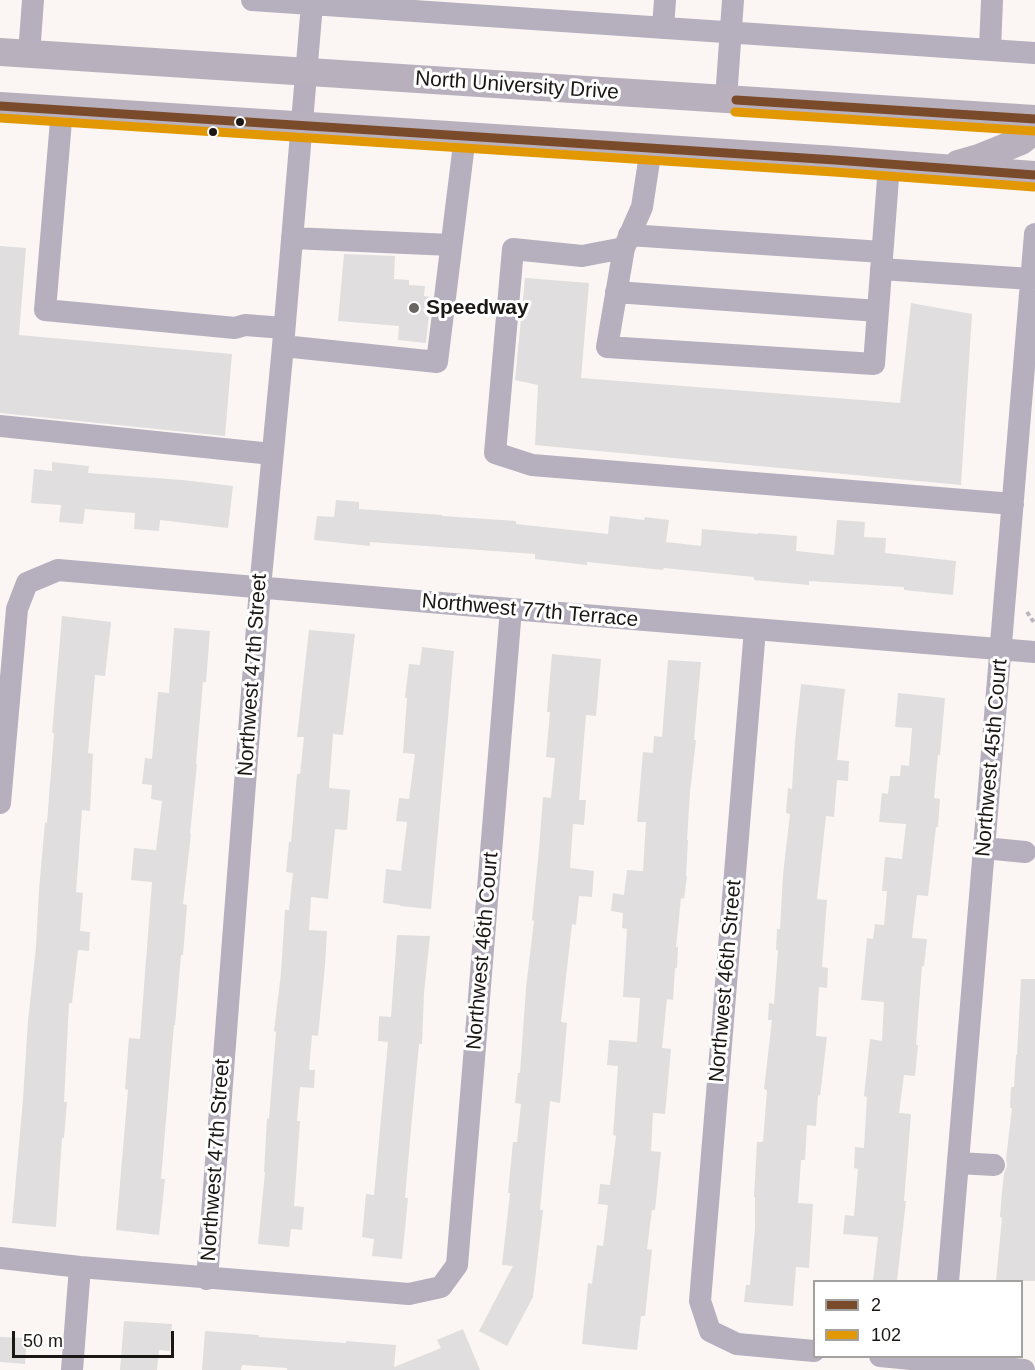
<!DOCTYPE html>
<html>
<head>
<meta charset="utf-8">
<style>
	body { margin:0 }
	#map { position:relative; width:1035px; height:1370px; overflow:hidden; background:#fbf6f4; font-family:Helvetica,sans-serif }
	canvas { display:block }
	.legend { position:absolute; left:813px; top:1280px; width:210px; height:78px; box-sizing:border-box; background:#fff; border:2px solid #a4a2a1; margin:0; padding:8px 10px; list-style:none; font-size:18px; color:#1b1715 }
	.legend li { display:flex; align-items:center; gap:12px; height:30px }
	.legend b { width:30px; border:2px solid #a4a2a1 }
	.scale { position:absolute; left:12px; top:1331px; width:162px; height:27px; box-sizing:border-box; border:3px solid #1b1715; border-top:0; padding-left:8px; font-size:18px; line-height:21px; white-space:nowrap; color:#1b1715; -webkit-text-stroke:4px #fff; paint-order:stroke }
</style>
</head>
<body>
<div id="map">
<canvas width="1035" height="1370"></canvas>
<ul class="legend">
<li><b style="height:8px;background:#7a4b2a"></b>2</li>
<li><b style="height:8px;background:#e19802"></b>102</li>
</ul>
<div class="scale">50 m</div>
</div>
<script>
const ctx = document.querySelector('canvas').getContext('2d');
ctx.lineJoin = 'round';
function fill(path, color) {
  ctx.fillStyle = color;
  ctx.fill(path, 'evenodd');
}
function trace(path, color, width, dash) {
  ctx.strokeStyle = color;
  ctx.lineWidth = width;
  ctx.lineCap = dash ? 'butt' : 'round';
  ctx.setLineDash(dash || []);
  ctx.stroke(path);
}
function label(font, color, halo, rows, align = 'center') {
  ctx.font = font + ' Helvetica,sans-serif';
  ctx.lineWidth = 6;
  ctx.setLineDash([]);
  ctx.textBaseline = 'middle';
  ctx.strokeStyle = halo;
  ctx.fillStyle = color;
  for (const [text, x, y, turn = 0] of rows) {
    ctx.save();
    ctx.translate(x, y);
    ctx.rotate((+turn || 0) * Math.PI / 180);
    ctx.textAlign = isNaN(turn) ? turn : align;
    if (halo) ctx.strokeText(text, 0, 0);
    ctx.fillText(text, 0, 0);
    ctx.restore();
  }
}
const building = new Path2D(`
	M0 246 26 248 19 335 232 354 225 436 0 413Z
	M344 254 395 256 394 279 409 280V285L425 286 424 296 431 297 426 343 398 340 399 326 338 321Z
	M525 278 589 283 581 378 900 403 911 303 972 314 961 485 535 445 538 385 515 380Z
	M52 462 89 466 88 473 182 480 233 486 228 528 160 520 159 531 134 529 135 513 85 509 83 524 59 522 61 505 31 503 34 469 52 471Z
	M336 500 359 502V509L442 515V516L516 521V524L608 534 610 516 644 520 645 517 669 520 666 542 701 546 702 529 758 534V533L797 536 796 551 834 555 837 520 865 522 864 537 886 538 885 553 956 561 953 595 904 590V587L809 581V585L754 580V577L664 568 663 570 587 562V565L535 559V554L370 542V546L314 540 317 516 334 517Z
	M62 616 111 622 105 676 95 675 88 753 93 754 90 811 82 810 76 892 83 893 80 931 90 932 89 951 78 950 72 1003H69L64 1102H67L64 1138H62L56 1227 12 1223 23 1099 28 1021 36 947 39 890 45 822 47 823 54 733H52Z
	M174 628 210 631 206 682H203L196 764H197L190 834H191L183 904 187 905 183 955H181L175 1025H174L161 1179H165L159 1235 116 1230 128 1090 125 1089 129 1038 140 1039 152 882 131 880 134 848 156 850 162 801 151 799 152 785 142 784 145 758 152 759 158 692 169 693Z
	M309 630 355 634 343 735 333 734 329 788 350 790 347 830 335 829 328 899 311 897 309 930 327 931 325 966 318 1036 312 1035 309 1070H315L314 1088 300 1087 297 1121H300L294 1206 304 1207 302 1230 291 1229 289 1247 258 1244 265 1172H264L267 1118 269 1119 276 1032 274 1031 281 973 285 910H289L293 873 286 872 289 842H291L297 774H300L304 737H297Z
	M422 647 454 651 431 909 400 906V905L383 903 386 869 401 871 407 822 396 821 399 798 409 799 415 754 403 753 407 698H405L409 664 420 665Z
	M552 654 601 659 596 716 586 715 579 800H586L584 825 573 824 570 868 594 871 592 897 579 896 576 925 572 924 561 1022 567 1023 560 1103 550 1101 540 1210H543L533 1297 507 1346 479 1331 513 1266 502 1265 510 1193H508L513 1142H517L521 1104 515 1103 518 1073H520L526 988 534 921 532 920 539 849 543 797 551 798 555 758 546 757 550 712H547Z
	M668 660 701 662 694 740H696L690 792 687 840H688L686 876H687L684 899 681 898 676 947H678L677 968H675L673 1000 667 999 662 1048 671 1049 665 1114 653 1113 651 1151 661 1152 655 1210H652L647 1249 652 1250 645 1316H641L637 1350 582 1344 588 1283 592 1284 597 1245 603 1246 608 1205 598 1204 600 1184 610 1185 616 1136 613 1135 618 1066 607 1065 609 1040 637 1042 640 998 623 997 627 929 622 928 623 913 611 911 613 893 624 895 627 870 643 871 646 822H637L643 752 653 753 654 736 662 737Z
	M801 684 845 689 837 760 849 761 848 781 837 780 834 817 826 816 817 899 827 900 822 967 828 968 827 988 819 987 816 1036 827 1037 820 1096 818 1095 816 1126 807 1125 805 1160H801L798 1203 813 1204 809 1268 796 1267 793 1306 744 1302 746 1285H750L755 1228V1197H754L757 1142H763L767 1090 764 1089 772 1020H768L769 1003 774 1004 778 950H776L777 929H780L783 875 790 814 786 813 788 788 792 789 795 741Z
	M898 693 945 698 940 755H938L934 798 940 799 938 827H936L928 896 917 895 912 938 927 939 924 966H922L916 1045H918L915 1076 904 1075 899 1113 911 1114 904 1201H906L897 1281H873L878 1237 843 1234 845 1215 854 1216 858 1169 854 1168 855 1147 864 1148 867 1097 864 1096 870 1039 882 1041 884 1002 861 1000 867 938 873 939 875 924 884 925 887 891H882L885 857 902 859 906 824 879 822 882 793 888 794 890 776H900L901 765 909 766 912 728 895 727Z
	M397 935 430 936 424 993 422 1044H419L411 1129 405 1198H408L402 1259 372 1256 374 1239 362 1237 366 1194 374 1195 388 1042 378 1041 379 1016 391 1017Z
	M1021 979H1035V1281H996L1002 1218 1000 1217 1002 1192 1004 1173 1007 1166 1006 1159 1012 1108H1010L1011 1087H1014L1016 1055H1017Z
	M124 1321 172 1324 170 1351 159 1350 157 1370H120Z
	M463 1329 480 1370H287V1368L242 1365 241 1370H202L205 1331 259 1335V1337L346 1343V1341L396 1345 394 1367 441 1348 437 1340Z
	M0 1337 27 1338 25 1364 0 1362Z`);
const path = new Path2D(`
	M1027 612 1035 624`);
const minor = new Path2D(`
	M252 0 1035 53
	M663 28 665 0
	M990 49 992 0
	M29 54 33 0
	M726 99 733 0
	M62 109 45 310 235 328 245 325 284 328
	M651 148 642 207 624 248 607 347 874 364 889 165
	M629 235 882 252
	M292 238 451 245
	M624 248 582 256 513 249 495 453 532 465 1013 504
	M881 269 1031 279
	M616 292 878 311
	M283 346 437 362 465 136
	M0 426 272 454
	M755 629 700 1301 710 1331 737 1344 814 1351
	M0 803 17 609 27 583 58 570 511 609 1035 652
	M984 848 1025 852
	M958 1163 994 1165
	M0 1258 80 1267 409 1294 441 1287 457 1265 511 609
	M207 1279 260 588 283 346 312 4
	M948 1282 1035 234
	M880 1356 1024 1370
	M72 1370 80 1267`);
const major = new Path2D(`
	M0 52 1035 119
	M0 106 835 160 1035 175
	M958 164 979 158 1021 141 1035 130`);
const bus1 = new Path2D(`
	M736 100 1035 119
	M0 106 835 160 1035 175`);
const bus2 = new Path2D(`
	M735 112 1034 131
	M0 118 834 172 1034 187`);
const markers = [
	[240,122,5,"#1b1715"],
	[213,132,5,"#1b1715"],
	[414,308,6,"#696563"]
];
const streetNames = [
	["North University Drive",517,86,4],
	["Northwest 77th Terrace",530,611,5],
	["Northwest 47th Street",253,675,-86],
	["Northwest 45th Court",992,758,-85],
	["Northwest 46th Court",483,951,-85],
	["Northwest 46th Street",726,981,-85],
	["Northwest 47th Street",216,1160,-86]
];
const poiNames = [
	["Speedway",426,308]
];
fill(building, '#e0dede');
trace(path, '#bbb6bd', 4, [4.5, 3]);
trace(minor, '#b5afbe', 22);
trace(major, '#b9b0be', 28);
trace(bus1, '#7a4b2a', 9);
trace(bus2, '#e19802', 9);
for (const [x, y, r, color] of markers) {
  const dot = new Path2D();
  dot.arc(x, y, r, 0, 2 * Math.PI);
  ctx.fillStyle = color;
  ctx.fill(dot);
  trace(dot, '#fff', 2);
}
label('21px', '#1b1715', '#fff', streetNames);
label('bold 21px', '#1b1715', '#fff', poiNames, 'left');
</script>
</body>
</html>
